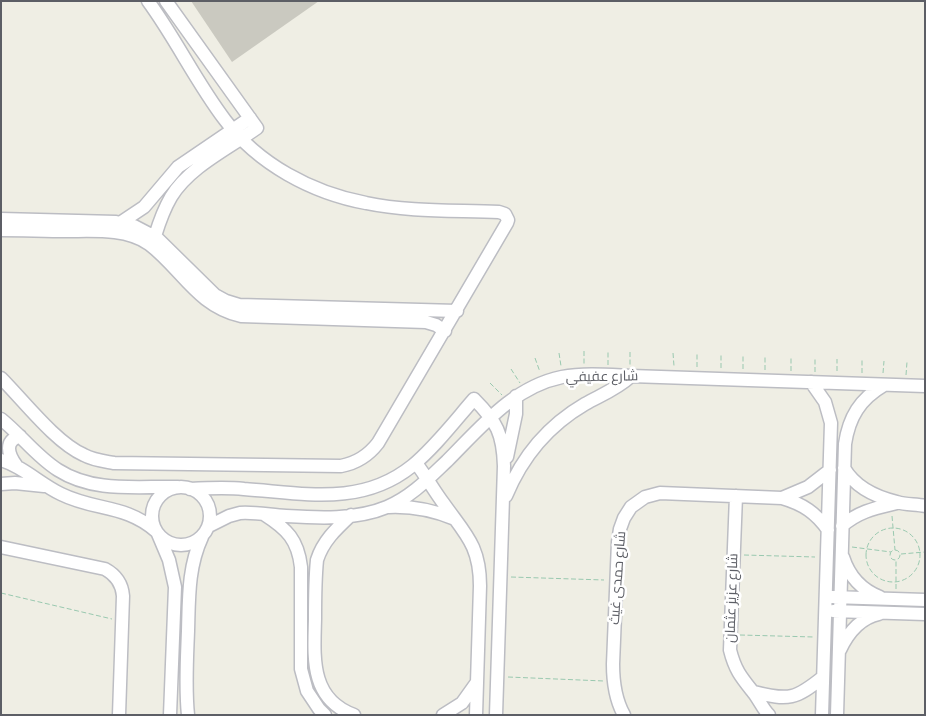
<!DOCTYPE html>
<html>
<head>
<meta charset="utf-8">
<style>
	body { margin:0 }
	#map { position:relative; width:926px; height:716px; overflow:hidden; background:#efeee4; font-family:Manrope,sans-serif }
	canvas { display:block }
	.frame { position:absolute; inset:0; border:2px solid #5c5e65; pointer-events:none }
</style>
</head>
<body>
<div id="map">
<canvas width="926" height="716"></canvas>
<div class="frame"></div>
</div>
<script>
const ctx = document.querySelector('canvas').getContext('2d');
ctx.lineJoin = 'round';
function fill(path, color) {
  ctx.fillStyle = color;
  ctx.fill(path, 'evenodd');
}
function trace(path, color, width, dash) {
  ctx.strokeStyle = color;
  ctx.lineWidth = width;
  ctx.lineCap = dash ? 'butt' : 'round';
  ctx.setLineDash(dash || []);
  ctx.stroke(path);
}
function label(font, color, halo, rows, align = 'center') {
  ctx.font = font + ' Manrope,Cairo,sans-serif';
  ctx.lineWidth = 5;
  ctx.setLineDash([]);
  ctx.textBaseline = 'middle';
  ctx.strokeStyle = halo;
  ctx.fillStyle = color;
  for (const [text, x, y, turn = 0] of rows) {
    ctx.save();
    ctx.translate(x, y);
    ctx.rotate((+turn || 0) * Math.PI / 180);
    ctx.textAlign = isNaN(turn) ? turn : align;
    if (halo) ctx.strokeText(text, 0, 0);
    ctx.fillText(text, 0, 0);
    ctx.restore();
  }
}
const building = new Path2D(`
	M191 1H319L232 62Z`);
const path = new Path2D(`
	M584 351V364
	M630 352V365
	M559 353 561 366
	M673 353 674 366
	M535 358 540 372
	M608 365V351
	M697 367V354
	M721 368V355
	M511 369 520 383
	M743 369V356
	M765 370V357
	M791 371V358
	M837 371V359
	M815 372V358
	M862 373V360
	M883 373 884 361
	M906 375 907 362
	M490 383 502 395
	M892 516 895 550
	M866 555a27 27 0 1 1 54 0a27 27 0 1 1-54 0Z
	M852 547 891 552
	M890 555a5 5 0 1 1 10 0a5 5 0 1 1-10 0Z
	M901 554 925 552
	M744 555 815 557
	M511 577 604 580
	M896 589V560
	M1 593 112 619
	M740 635 814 637
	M508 677 604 681`);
const minor = new Path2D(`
	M1 219 116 222 134 226 157 238 215 295 226 301 239 305 457 311
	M120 223 144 207 178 167 250 118
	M1 230C23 230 45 231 67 231 93 231 126 228 149 244 182 269 197 306 241 316L426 322 436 325 445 331
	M155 236C159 223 164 209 171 197 189 167 229 148 257 128L166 1
	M1 378C23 400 56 443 84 455 93 460 103 461 114 463L341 466C357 463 368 456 378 443L507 223 508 220 505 214 499 212C455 210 409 212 366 203 312 193 258 164 225 120 196 82 176 39 148 1
	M811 382 825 402 831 423 822 715
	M1 419C21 435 37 457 58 470 94 493 137 486 178 487
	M507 457 516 414V396
	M1 460C24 467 40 484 61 494 95 511 125 504 156 531
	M416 463C426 476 434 491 444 504 466 535 480 546 480 586L476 715
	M16 465C8 454 4 441 20 436
	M844 468C855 487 876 497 897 502 906 505 916 504 925 506
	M1 484 15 483 44 486
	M152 516a29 29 0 1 1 58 0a29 29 0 1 1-58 0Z
	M190 489C208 488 226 487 244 489 303 493 361 507 412 466 435 447 454 422 474 399 497 422 503 434 504 466L496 715
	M506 496C522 457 549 425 585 404 601 395 617 389 631 376
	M736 496 730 650C735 670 741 677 753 692 759 699 762 708 769 715
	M782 498 808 487 830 470
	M389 507C413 506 433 510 455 519
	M265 515C287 529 298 540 301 567V669L307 691 319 709 325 715
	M351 515C336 529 323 541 317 560 315 580 315 600 315 619 314 658 310 699 354 715
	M209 526 229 516 240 513C255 512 270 515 286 516 318 518 356 520 387 507 411 497 429 478 447 461 481 427 513 387 562 377 584 373 608 375 631 376L925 386
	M842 526C859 511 876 508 897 503
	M158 534 169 560 175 587 170 715
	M1 547 105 569C116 575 122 583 123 596L119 715
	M843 557C849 576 862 590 880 597
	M832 597 925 600
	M833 611 925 614
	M840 650C848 633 860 618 879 614
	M754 692C789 701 796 699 823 677
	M188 715C185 687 187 659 188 631 189 598 188 567 202 537
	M443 715 462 703 477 682
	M624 715C615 699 613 682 613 664L618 542 620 529 624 518 631 507 645 497 660 493 782 498C803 504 816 513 828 530
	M837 715 845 444C849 417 860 399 884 385`);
const streetNames = [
	["شارع عفيفي",602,377,-1],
	["شارع حمدى غيث",618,578,-86],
	["شارع عزيز عثمان",732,598,-88]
];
fill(building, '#cac9c0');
trace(minor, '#bcbdc3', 15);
trace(path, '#99c8af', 1, [5, 2.5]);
trace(minor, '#fff', 12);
label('14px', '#5c5e65', '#fff', streetNames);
</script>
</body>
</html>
